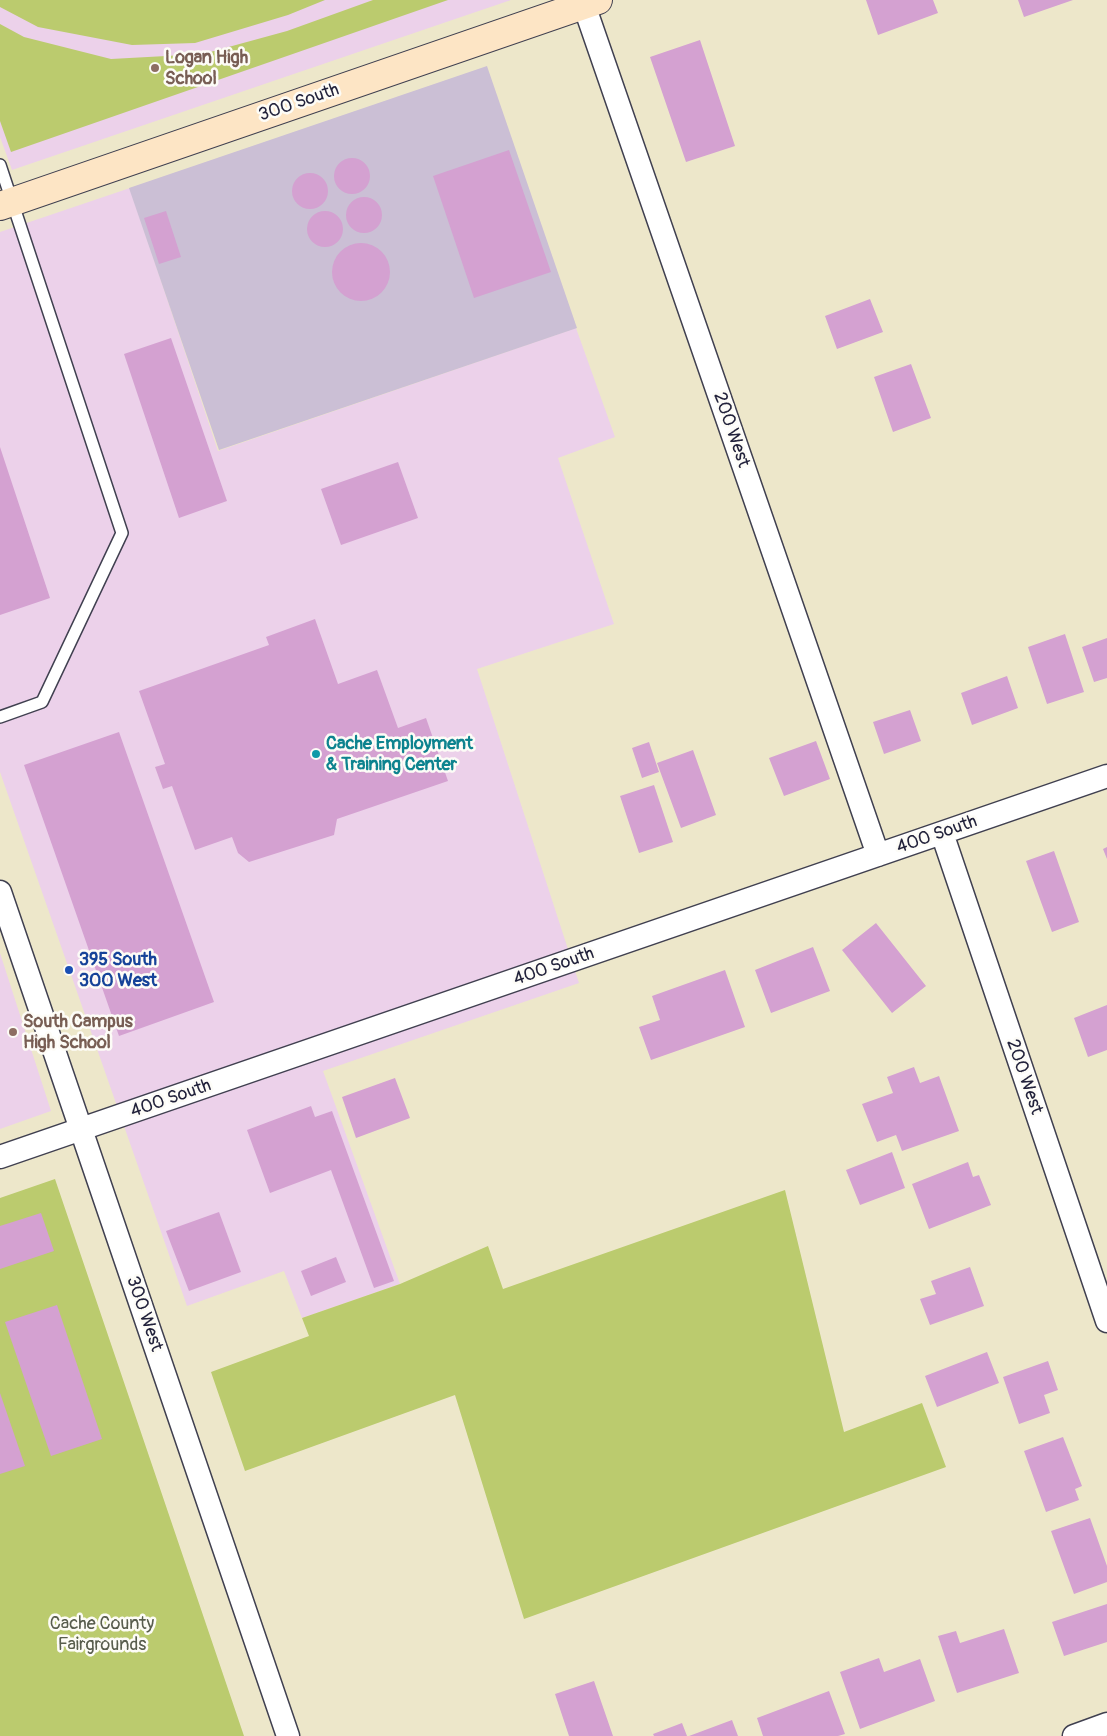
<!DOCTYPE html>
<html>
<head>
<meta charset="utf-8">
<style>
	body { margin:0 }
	canvas { display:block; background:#ede7ca }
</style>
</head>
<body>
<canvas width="1107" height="1736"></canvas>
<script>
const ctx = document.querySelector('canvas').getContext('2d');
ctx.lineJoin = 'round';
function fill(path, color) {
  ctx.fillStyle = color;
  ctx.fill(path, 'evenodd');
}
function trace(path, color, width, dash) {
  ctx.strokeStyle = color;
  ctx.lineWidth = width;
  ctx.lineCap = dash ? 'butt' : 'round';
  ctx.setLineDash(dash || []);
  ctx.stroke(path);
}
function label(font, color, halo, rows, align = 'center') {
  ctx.font = font + ' Pangolin,sans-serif';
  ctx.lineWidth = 5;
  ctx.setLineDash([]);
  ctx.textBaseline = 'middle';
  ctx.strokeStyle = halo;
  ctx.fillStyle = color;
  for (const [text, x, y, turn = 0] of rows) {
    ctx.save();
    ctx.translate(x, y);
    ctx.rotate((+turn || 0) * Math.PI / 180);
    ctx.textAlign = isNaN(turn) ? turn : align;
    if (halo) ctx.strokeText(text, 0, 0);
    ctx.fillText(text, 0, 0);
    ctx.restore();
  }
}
const built = new Path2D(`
	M0 0H511L12 170 0 137Z
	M130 188 218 451 576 328 615 437 558 458 614 624 477 669 579 983 323 1071 400 1284 302 1318 284 1271 187 1306 0 772V232Z
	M0 953 51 1111 0 1129Z`);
const industrial = new Path2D(`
	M487 66 577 328 219 450 129 188Z`);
const green = new Path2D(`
	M0 0H325L288 15 195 43 132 45 38 27 0 7Z
	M373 0H448L11 152 0 121V24L24 37 111 59 203 54 287 31Z
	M55 1179 244 1736H0V1198Z
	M785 1190 844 1432 922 1403 946 1467 524 1619 455 1395 245 1471 211 1372 309 1336 302 1318 400 1284 488 1246 503 1289Z`);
const building = new Path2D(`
	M866 0H933L938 13 878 35Z
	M1018 0H1073L1024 17Z
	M700 40 735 146 686 162 650 57Z
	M509 150 551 272 474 298 433 176Z
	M334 176a18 18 0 1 1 36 0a18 18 0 1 1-36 0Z
	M292 191a18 18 0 1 1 36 0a18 18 0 1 1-36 0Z
	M346 215a18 18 0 1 1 36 0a18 18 0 1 1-36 0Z
	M307 229a18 18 0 1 1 36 0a18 18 0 1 1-36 0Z
	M166 211 181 257 159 264 144 218Z
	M332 272a29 29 0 1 1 58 0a29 29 0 1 1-58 0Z
	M870 299 883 332 837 349 825 316Z
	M171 338 227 501 179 518 124 354Z
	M911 364 931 418 893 432 874 377Z
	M0 447 50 598 0 615Z
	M398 462 418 518 341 545 321 489Z
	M315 619 338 684 377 670 398 728 426 718 448 781 337 819 334 835 249 862 238 853 232 837 195 850 172 786 163 789 155 767 165 764 139 691 269 645 266 637Z
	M1065 634 1084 692 1047 704 1028 647Z
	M1107 638V678L1094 682 1082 647Z
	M1007 676 1018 708 972 725 961 693Z
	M910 710 921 741 884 754 873 722Z
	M119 732 214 1002 119 1036 24 765Z
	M816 741 830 779 784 796 769 758Z
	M649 742 659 772 642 778 632 748Z
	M693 750 716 815 681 828 657 763Z
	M654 785 673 842 639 853 620 796Z
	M1107 847V859L1103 849Z
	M1054 851 1079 922 1052 932 1026 861Z
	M876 923 926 986 892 1013 842 950Z
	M813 947 830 991 771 1013 755 970Z
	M725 970 745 1027 651 1060 639 1027 660 1020 652 996Z
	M1107 1005V1050L1088 1057 1074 1018Z
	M914 1067 920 1083 939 1076 959 1131 902 1151 896 1135 877 1142 862 1104 893 1093 887 1077Z
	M395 1078 410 1118 356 1138 342 1097Z
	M311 1106 315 1117 332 1111 394 1281 374 1288 331 1170 270 1193 247 1130Z
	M892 1152 905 1188 860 1205 846 1170Z
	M968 1162 973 1177 979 1175 991 1205 929 1229 912 1184Z
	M219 1212 241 1272 189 1291 166 1231Z
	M41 1213 54 1251 0 1269V1226Z
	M336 1257 346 1282 311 1296 301 1271Z
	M970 1267 984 1306 930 1325 920 1299 936 1294 931 1281Z
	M57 1305 102 1439 51 1456 5 1322Z
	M987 1352 999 1383 937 1407 925 1376Z
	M1048 1361 1058 1390 1044 1395 1050 1413 1019 1424 1003 1377Z
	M0 1393 25 1466 0 1474Z
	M1063 1437 1082 1486 1075 1489 1079 1500 1046 1512 1024 1451Z
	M1090 1518 1107 1566V1582L1074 1594 1051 1531Z
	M1107 1604V1642L1064 1656 1052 1622Z
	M1004 1629 1019 1673 957 1693 938 1636 956 1631 960 1643Z
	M879 1658 884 1672 920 1659 935 1701 860 1729 840 1672Z
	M594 1681 613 1736H569L555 1694Z
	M829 1691 845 1734 838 1736H763L757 1718Z
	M732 1720 738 1736H689Z
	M682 1723 687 1736H654L653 1734Z`);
const lane = new Path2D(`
	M0 165 122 533 42 702 0 717`);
const street = new Path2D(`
	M584 5 878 855
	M942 833 1107 1321
	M0 892 288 1736
	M0 1157 1107 776
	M1074 1736 1107 1724`);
const secondary = new Path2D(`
	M0 206 598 0`);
const markers = [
	[155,68,5,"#8d6e63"],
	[316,754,5,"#0f9aa8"],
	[69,970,5,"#1a4fb4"],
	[13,1032,5,"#8d6e63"]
];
const educationNames = [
	["Logan High",165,58],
	["School",165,79],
	["South Campus",23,1022],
	["High School",23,1043]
];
const streetNames = [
	["300 South",299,103,-19],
	["200 West",731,430,71],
	["400 South",937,835,-19],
	["400 South",554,967,-19],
	["200 West",1024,1077,71],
	["400 South",171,1099,-19],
	["300 West",144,1314,71]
];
const cultureNames = [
	["Cache Employment",326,744],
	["& Training Center",326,765]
];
const transitNames = [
	["395 South",79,960],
	["300 West",79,981]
];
const parkNames = [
	["Cache County",102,1624],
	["Fairgrounds",102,1645]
];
fill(built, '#ecd1ea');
fill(industrial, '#cbbfd5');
fill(green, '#bbcb6e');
fill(building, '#d4a1d1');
trace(lane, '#404050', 14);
trace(street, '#404050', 25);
trace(secondary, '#404050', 30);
trace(lane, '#fff', 11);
trace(street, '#fff', 22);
trace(secondary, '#fde5c5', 28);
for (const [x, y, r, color] of markers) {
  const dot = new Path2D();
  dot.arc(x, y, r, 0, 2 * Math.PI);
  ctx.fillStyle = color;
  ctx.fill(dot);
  trace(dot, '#fdfcf7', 2);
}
label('bold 18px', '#785e54', '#fdfcf7', educationNames, 'left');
label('18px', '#22223b', '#fdfcf7', streetNames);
label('bold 18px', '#0d838f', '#fdfcf7', cultureNames, 'left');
label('bold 18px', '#164399', '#fdfcf7', transitNames, 'left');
label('18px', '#585d4d', '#fdfcf7', parkNames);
</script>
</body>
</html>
